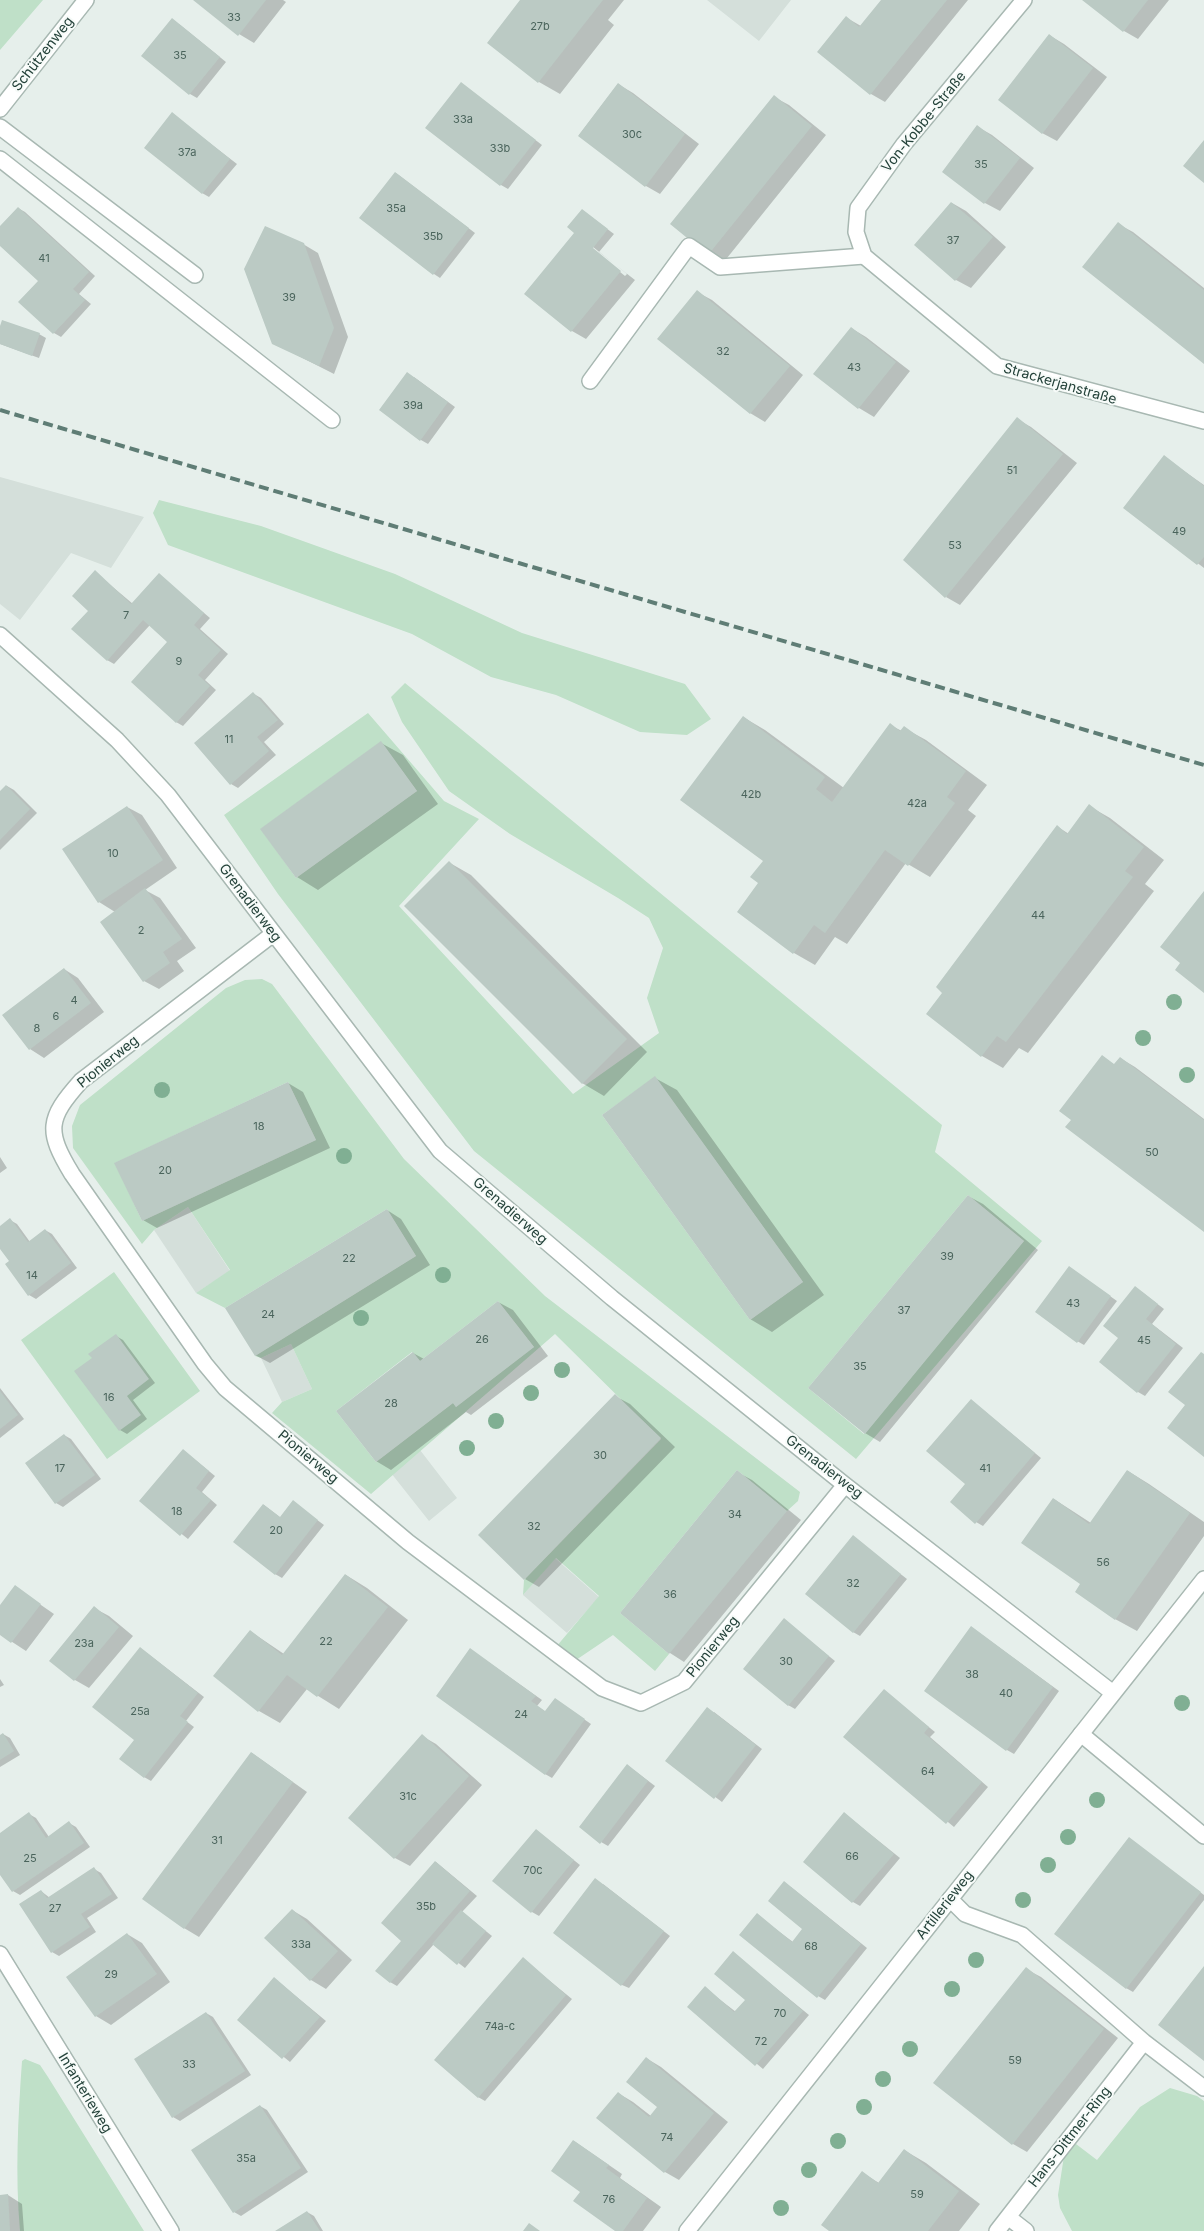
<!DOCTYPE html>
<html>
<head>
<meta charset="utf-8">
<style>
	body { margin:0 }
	canvas { display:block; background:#e6efeb }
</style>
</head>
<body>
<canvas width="1204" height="2231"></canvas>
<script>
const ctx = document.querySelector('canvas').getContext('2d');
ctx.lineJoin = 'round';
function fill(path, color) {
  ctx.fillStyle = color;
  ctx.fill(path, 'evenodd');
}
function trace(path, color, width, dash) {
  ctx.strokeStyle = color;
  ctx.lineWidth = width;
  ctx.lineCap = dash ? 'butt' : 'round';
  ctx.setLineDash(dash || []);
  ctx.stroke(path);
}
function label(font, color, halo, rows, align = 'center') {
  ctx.font = font + ' Inter,sans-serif';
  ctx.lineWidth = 4;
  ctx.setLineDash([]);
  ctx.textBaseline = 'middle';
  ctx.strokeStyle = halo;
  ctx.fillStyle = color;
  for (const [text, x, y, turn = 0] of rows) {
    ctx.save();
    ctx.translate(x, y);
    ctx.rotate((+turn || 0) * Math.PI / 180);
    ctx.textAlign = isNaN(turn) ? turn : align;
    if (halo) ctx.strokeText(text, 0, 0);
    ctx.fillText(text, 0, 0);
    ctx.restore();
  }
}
const built = new Path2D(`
	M707 0H791L759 41Z
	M0 477 144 517 111 568 71 553 20 620 0 604Z
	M188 1207 230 1271 196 1293 154 1230Z
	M291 1344 312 1389 282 1402 261 1358Z
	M420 1450 457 1498 429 1521 391 1473Z
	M555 1558 599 1597 567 1633 523 1595Z`);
const green = new Path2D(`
	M0 0H43L0 50Z
	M159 500 261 526 395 574 522 633 685 684 711 719 687 735 640 732 556 695 491 677 412 634 168 545 153 513Z
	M405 683 942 1125 935 1152 1042 1241 856 1459 474 1151 278 894 224 815 368 713 444 801 479 819 399 906 573 1094 659 1033 647 998 663 948 649 918 618 898 510 834 449 791 402 722 391 697ZM381 742 417 791 296 878 261 829ZM655 1077 803 1282 750 1320 602 1115ZM968 1195 1024 1241 864 1434 808 1388Z
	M262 979 272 984 404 1159 545 1296 800 1492 798 1501 787 1511 737 1470 620 1613 669 1654 655 1671 613 1635 576 1660 556 1647 599 1596 556 1558 523 1595 524 1580 661 1439 555 1334 371 1494 272 1413 282 1402 312 1389 291 1344 261 1358 255 1356 416 1256 387 1209 225 1308 196 1293 230 1270 188 1207 154 1230 142 1244 73 1148 72 1126 80 1105 226 988 245 980ZM288 1082 316 1140 142 1221 115 1163ZM498 1301 534 1347 456 1407 453 1403 376 1462 336 1411 412 1352 420 1361Z
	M114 1272 200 1391 107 1459 21 1340Z
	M25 2059 40 2065 48 2077 144 2231H20C15 2174 18 2118 22 2061Z
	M1170 2088 1197 2096 1204 2101V2231H1072L1060 2208 1058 2195 1064 2156 1076 2144 1097 2160 1140 2107Z`);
const shadow = new Path2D(`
	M195 0H283L286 2 254 43 239 34Z
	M522 0H624L608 20 614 25 560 94 539 82Z
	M883 0H968L885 102 871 94 847 18 861 26Z
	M1084 0H1169L1138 39 1124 31Z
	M179 24 226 62 197 98 190 94Z
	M1049 35 1064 44 1107 77 1057 141 1042 133Z
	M462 84 542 145 508 189 501 185Z
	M618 84 633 93 699 144 660 194 646 186 579 135Z
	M774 97 789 105 826 135 723 263 709 254Z
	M172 114 237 164 209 197 202 193Z
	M978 127 992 135 1034 168 1000 211 985 203 944 171Z
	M396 173 475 233 440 278 434 274Z
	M952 203 966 211 1006 247 971 288 956 280Z
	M18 208 25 212 95 276 79 294 91 304 61 337 54 333 40 281 0 244V228Z
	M582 210 614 234 599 252 635 280 586 339 572 331 526 294 574 235ZM583 239 627 274 625 276 582 241Z
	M1118 224 1133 232 1204 288V362Z
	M303 244 318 253 348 337 334 374 273 343Z
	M697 292 712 300 803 375 765 422 750 413Z
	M851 328 866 337 910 371 874 417 859 408 815 374Z
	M0 330 39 334 46 338 39 358 0 344Z
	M414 377 455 407 428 444 421 440Z
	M1017 419 1031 427 1077 463 960 605 946 597Z
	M1164 457 1204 485V568L1125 508Z
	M95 572 133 604 159 575 210 618 200 629 228 654 205 680 216 690 183 726 176 722 169 642 150 625 114 664 107 660 90 611Z
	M254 694 261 698 284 724 264 742 276 755 238 788 231 784Z
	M743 717 765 730 844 788 890 725 902 731 904 728 926 740 987 785 968 810 976 816 930 877 906 863 847 944 835 937 815 965 794 953 760 883 764 860Z
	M381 743 403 755 438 804 318 890 297 877Z
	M7 786 14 790 37 813 0 850V793Z
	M1089 806 1110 818 1164 860 1145 884 1154 891 1028 1053 1019 1048 1003 1068 982 1056 944 992 1058 827 1069 834Z
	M127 807 142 815 177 868 145 890 160 898 196 948 177 961 184 971 159 989 144 981 115 912 99 902 64 850Z
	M450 863 471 875 647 1052 604 1096 582 1083Z
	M64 969 78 978 104 1012 44 1058 30 1049Z
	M1120 1058 1135 1067 1204 1119V1230L1115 1065Z
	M655 1078 677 1090 824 1295 772 1332 750 1319Z
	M288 1083 303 1092 330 1148 157 1228 143 1220Z
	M0 1157 7 1168 0 1173Z
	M968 1196 983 1204 1038 1250 880 1442 865 1433Z
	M387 1210 401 1219 430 1265 270 1363 255 1355Z
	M10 1220 17 1224 30 1242 45 1230 52 1234 77 1268 36 1299 29 1295 11 1261 0 1247V1227Z
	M1076 1272 1117 1301 1084 1345 1077 1341Z
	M1142 1292 1164 1309 1152 1324 1183 1348 1145 1396 1138 1392 1120 1338Z
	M498 1302 513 1310 548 1356 471 1415 466 1412 391 1470 376 1461 413 1353 424 1359Z
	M116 1336 123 1340 155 1383 133 1400 147 1419 127 1434 120 1430 94 1358Z
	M0 1388 24 1419 0 1438Z
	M615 1396 630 1404 675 1447 539 1587 525 1579Z
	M971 1400 1041 1458 983 1526 976 1522 967 1484Z
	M64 1435 71 1439 101 1479 63 1507 56 1503Z
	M183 1450 215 1476 202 1492 217 1505 188 1539 140 1501Z
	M1128 1471 1149 1484 1204 1522V1536L1137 1631 1115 1619 1082 1584 1054 1499 1091 1523Z
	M737 1472 752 1480 801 1520 684 1662 670 1653 621 1613Z
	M293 1502 324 1525 282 1578 275 1574 264 1505 281 1518Z
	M853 1537 907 1579 860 1636 853 1632Z
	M346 1575 367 1588 408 1620 339 1709 307 1689 280 1723 259 1711 250 1631 284 1654Z
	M15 1587 54 1614 26 1651 0 1634V1607Z
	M94 1608 109 1616 133 1636 89 1688 75 1680 51 1661Z
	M784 1620 835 1661 795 1709 788 1705Z
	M978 1632 1059 1691 1014 1754 1007 1750Z
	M147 1653 204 1697 186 1721 194 1727 151 1781 144 1777 136 1740Z
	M477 1654 542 1700 537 1706 546 1712 562 1704 591 1724 552 1778 545 1774Z
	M0 1679 4 1685 0 1687Z
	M884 1691 935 1732 930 1737 988 1787 954 1827 845 1737Z
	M714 1712 762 1749 722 1802 667 1761Z
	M3 1734 10 1738 20 1755 0 1767V1736Z
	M422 1736 436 1744 482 1785 410 1866 395 1858 349 1818Z
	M252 1753 307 1792 199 1937 184 1928Z
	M634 1770 655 1786 608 1846 601 1842Z
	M29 1814 36 1818 49 1837 69 1823 76 1827 90 1847 20 1895 13 1891 0 1873V1834Z
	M845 1814 900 1858 860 1906 853 1902Z
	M536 1830 580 1865 539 1916 532 1912Z
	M1130 1839 1204 1895V1900L1133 1992 1126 1988Z
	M436 1862 477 1896 462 1912 492 1936 465 1968 434 1944 397 1986 390 1982 403 1941Z
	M94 1869 101 1873 118 1898 87 1918 96 1932 59 1956 52 1952 41 1891 50 1898Z
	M603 1884 670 1936 629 1988 622 1985Z
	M791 1887 867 1948 825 2000 818 1996 757 1915 793 1942 804 1929Z
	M292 1910 307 1919 352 1960 326 1989 311 1980 266 1938Z
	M127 1934 142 1943 170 1982 111 2025 96 2016 68 1977Z
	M733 1953 809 2015 763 2069 689 2007 705 1988 736 2012 746 2000Z
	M523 1959 572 1999 485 2101 478 2097Z
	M1026 1969 1041 1977 1118 2038 1027 2152 1013 2144Z
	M274 1978 326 2021 290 2062 238 2020Z
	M206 2013 213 2017 251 2075 180 2121 173 2117Z
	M646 2058 661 2067 728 2122 679 2180 665 2172 618 2093 633 2102 651 2116 658 2107Z
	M260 2106 267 2110 308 2172 241 2216 234 2212Z
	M574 2141 622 2174 620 2178 661 2207 643 2231H617L582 2191Z
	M904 2150 926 2163 980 2204 959 2231H830L863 2173 879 2183Z
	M8 2195 22 2204 24 2231H0V2196Z
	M307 2212 314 2216 323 2231H278Z`);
const building = new Path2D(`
	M193 0H266L238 36Z
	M520 0H603L538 83 487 43Z
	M881 0H947L870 95 817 52 846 16 859 27Z
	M1082 0H1148L1123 32Z
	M172 18 220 57 189 95 141 56Z
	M1049 34 1093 68 1042 134 998 100Z
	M461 82 536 140 500 186 425 128Z
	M618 83 685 134 645 187 578 136Z
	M774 95 812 126 708 255 670 224Z
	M172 112 230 159 202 194 144 148Z
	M977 125 1020 158 984 204 942 172Z
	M1204 140V183L1183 166Z
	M395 172 469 228 433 275 359 218Z
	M951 202 993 237 955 281 914 245Z
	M18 207 89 272 73 289 85 300 53 334 18 302 38 281 0 246V226Z
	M582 209 608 229 593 248 621 271 571 332 524 294 574 233 567 227Z
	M1118 222 1204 290V364L1082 267Z
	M265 226 304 243 334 328 319 366 272 344 244 269Z
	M697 290 790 366 750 414 657 339Z
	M2 320 40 333 32 356 0 344V326Z
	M851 327 896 362 858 409 813 374Z
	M407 372 448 402 420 441 379 410Z
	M1017 417 1063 454 945 598 903 560Z
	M1164 455 1204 486V557L1197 565 1123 508Z
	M95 570 131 604 159 573 204 613 194 625 221 650 198 675 210 686 176 723 131 682 167 642 143 620 107 661 71 629 88 611 72 596Z
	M253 692 278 720 257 737 269 751 230 785 194 743Z
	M743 716 825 777 816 789 832 802 890 723 900 731 904 726 966 771 947 797 955 803 908 866 885 850 825 933 814 925 793 954 737 912 758 883 750 877 763 861 680 800Z
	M381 741 417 791 296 878 260 829Z
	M6 785 30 809 0 840V791Z
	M1089 804 1144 847 1125 871 1133 877 1006 1042 997 1036 981 1057 926 1014 942 993 936 987 1057 825 1067 834Z
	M127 806 163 860 98 903 62 849Z
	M449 861 627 1039 582 1084 404 906Z
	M145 888 182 939 163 952 170 963 143 982 100 922Z
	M1204 891V993L1175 970 1180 963 1160 947Z
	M64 968 91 1003 29 1050 2 1015Z
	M1102 1055 1114 1064 1120 1057 1204 1120V1232L1065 1127 1071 1120 1059 1111Z
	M655 1076 803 1282 750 1320 602 1115Z
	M288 1082 316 1140 142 1221 114 1163Z
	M968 1195 1024 1241 865 1434 808 1388Z
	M387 1209 416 1256 255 1356 225 1308Z
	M10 1218 28 1242 45 1229 71 1263 28 1296 5 1264 9 1261 0 1249V1226Z
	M1069 1266 1111 1296 1077 1343 1035 1312Z
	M1135 1286 1158 1304 1146 1319 1176 1344 1137 1393 1099 1362 1118 1338 1103 1326Z
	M498 1301 534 1347 456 1407 453 1403 376 1462 336 1411 413 1352 420 1361Z
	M116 1334 149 1379 127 1396 141 1415 119 1431 74 1371 92 1358 88 1354Z
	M1201 1352 1204 1354V1457L1167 1428 1185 1405 1168 1392Z
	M0 1391 18 1415 0 1429Z
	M615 1394 661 1438 524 1580 478 1535Z
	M971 1399 1035 1453 975 1524 950 1502 965 1484 926 1451Z
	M64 1434 95 1475 55 1504 25 1463Z
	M183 1449 209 1471 196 1488 211 1500 180 1536 139 1501Z
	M737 1470 787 1511 669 1654 620 1613Z
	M1127 1470 1190 1513 1115 1620 1075 1592 1080 1584 1021 1543 1053 1498 1089 1524Z
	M293 1500 318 1520 275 1575 233 1542 263 1504 280 1517Z
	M853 1535 901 1574 853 1633 805 1594Z
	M345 1574 388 1607 317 1697 287 1675 258 1712 213 1676 250 1630 282 1655Z
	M15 1585 41 1604 11 1643 0 1635V1605Z
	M94 1606 119 1627 74 1681 49 1661Z
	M784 1618 829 1656 788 1706 743 1669Z
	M971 1626 1053 1687 1006 1751 924 1691Z
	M140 1647 198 1693 180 1716 188 1722 144 1778 119 1759 134 1740 92 1707Z
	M470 1648 536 1696 531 1701 545 1711 555 1698 585 1719 545 1775 436 1696Z
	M884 1689 929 1727 924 1733 982 1782 946 1824 843 1737Z
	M707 1707 756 1745 714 1799 665 1761Z
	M3 1733 14 1751 0 1760V1735Z
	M422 1734 469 1776 394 1859 348 1818Z
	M251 1752 293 1782 184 1929 142 1899Z
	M627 1764 648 1781 600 1844 579 1827Z
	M29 1812 46 1838 69 1821 84 1843 12 1892 0 1875V1833Z
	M844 1812 894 1854 852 1903 803 1862Z
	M536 1829 574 1860 531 1913 492 1881Z
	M1129 1837 1201 1892 1126 1989 1054 1934Z
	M435 1861 470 1891 390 1983 375 1971 401 1941 381 1923Z
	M94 1867 112 1894 81 1914 90 1927 51 1953 19 1904 41 1890 47 1898Z
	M595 1878 664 1931 621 1986 553 1933Z
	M784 1881 861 1944 817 1998 739 1935 757 1913 792 1942 802 1929 768 1901Z
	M292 1909 338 1951 310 1981 264 1938Z
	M461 1910 486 1931 457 1965 432 1944Z
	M127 1933 157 1974 95 2017 66 1977Z
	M733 1951 803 2011 755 2066 687 2007 705 1986 734 2012 745 2000 714 1974Z
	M523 1957 566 1995 478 2098 434 2060Z
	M1204 1966V2061L1158 2025Z
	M1026 1967 1104 2029 1012 2145 933 2083Z
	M274 1977 320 2017 282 2059 237 2020Z
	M206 2012 245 2071 172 2118 134 2059Z
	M646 2057 714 2113 664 2173 596 2118 618 2092 649 2117 657 2107 626 2082Z
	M260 2105 301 2168 233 2213 191 2150Z
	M573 2140 609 2165 606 2168 647 2198 623 2231H615L573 2201 580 2192 551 2171Z
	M904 2149 959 2191 928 2231H829L821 2225 862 2171 878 2183Z
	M8 2194 10 2231H0V2195Z
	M307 2211 320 2231H275Z
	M529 2223 540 2231H523Z`);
const lane = new Path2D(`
	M0 127 195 275
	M0 159 332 420
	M590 381 689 246 720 267 864 256
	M1081 1734 1204 1836
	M950 1899 965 1914 1022 1935 1144 2042 1204 2088
	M1008 2217 1026 2231
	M997 2231 1144 2042`);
const street = new Path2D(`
	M1024 0 904 144 858 208 856 232 864 256 997 366 1204 421
	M0 109 86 0
	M0 635 117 740 168 795 440 1151 612 1298 845 1485 1113 1693
	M273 934 81 1081C47 1119 46 1131 72 1174L205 1364 225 1388 408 1542 602 1688 641 1703 684 1682 845 1485
	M0 1954 171 2231
	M687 2231 1204 1579`);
const rail = new Path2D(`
	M0 410 1204 765`);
const trees = [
	[1174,1002],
	[1143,1038],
	[1187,1075],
	[162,1090],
	[344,1156],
	[443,1275],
	[361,1318],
	[562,1370],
	[531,1393],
	[496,1421],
	[467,1448],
	[1182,1703],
	[1097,1800],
	[1068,1837],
	[1048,1865],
	[1023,1900],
	[976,1960],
	[952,1989],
	[910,2049],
	[883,2079],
	[864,2107],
	[838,2141],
	[809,2170],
	[781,2208]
];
const numberNames = [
	["33",234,18],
	["27b",540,27],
	["35",180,56],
	["33a",463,120],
	["30c",632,135],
	["33b",500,149],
	["37a",187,153],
	["35",981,165],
	["35a",396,209],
	["35b",433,237],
	["37",953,241],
	["41",44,259],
	["39",289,298],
	["32",723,352],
	["43",854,368],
	["39a",413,406],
	["51",1012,471],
	["49",1179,532],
	["53",955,546],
	["7",126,616],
	["9",179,662],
	["11",229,740],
	["42b",751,795],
	["42a",917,804],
	["10",113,854],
	["44",1038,916],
	["2",141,931],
	["4",74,1001],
	["6",56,1017],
	["8",37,1029],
	["18",259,1127],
	["50",1152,1153],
	["20",165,1171],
	["39",947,1257],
	["22",349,1259],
	["14",32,1276],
	["43",1073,1304],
	["37",904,1311],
	["24",268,1315],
	["26",482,1340],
	["45",1144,1341],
	["35",860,1367],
	["16",109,1398],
	["28",391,1404],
	["30",600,1456],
	["17",60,1469],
	["41",985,1469],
	["18",177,1512],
	["34",735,1515],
	["32",534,1527],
	["20",276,1531],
	["56",1103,1563],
	["32",853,1584],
	["36",670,1595],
	["22",326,1642],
	["23a",84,1644],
	["30",786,1662],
	["38",972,1675],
	["40",1006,1694],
	["25a",140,1712],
	["24",521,1715],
	["64",928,1772],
	["31c",408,1797],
	["31",217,1841],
	["66",852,1857],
	["25",30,1859],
	["70c",533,1871],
	["35b",426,1907],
	["27",55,1909],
	["33a",301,1945],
	["68",811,1947],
	["29",111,1975],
	["70",780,2014],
	["74a-c",500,2027],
	["72",761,2042],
	["59",1015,2061],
	["33",189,2065],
	["74",667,2138],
	["35a",246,2159],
	["59",917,2195],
	["76",609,2200]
];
const streetNames = [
	["Schützenweg",43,54,-52],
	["Von-Kobbe-Straße",924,122,-51],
	["Strackerjanstraße",1060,384,16],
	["Grenadierweg",250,903,53],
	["Pionierweg",108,1062,-39],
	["Grenadierweg",510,1211,41],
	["Pionierweg",308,1457,40],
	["Grenadierweg",824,1467,38],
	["Pionierweg",713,1647,-51],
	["Artillerieweg",945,1905,-52],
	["Infanterieweg",85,2093,59],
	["Hans-Dittmer-Ring",1070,2137,-52]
];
fill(built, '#d4dfda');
fill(green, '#bfe0c8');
fill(shadow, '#0003');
fill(building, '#bbcac4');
trace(lane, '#a8b8b2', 18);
trace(street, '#a8b8b2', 18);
trace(lane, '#fff', 15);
trace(street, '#fff', 15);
trace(rail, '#5f7d75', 4, [10, 5]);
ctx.fillStyle = '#80af93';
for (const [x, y] of trees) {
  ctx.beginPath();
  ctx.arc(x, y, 8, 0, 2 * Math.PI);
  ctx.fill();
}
label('11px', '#4a645c', null, numberNames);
label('14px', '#24423a', '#f7fbf9', streetNames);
</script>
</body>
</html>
